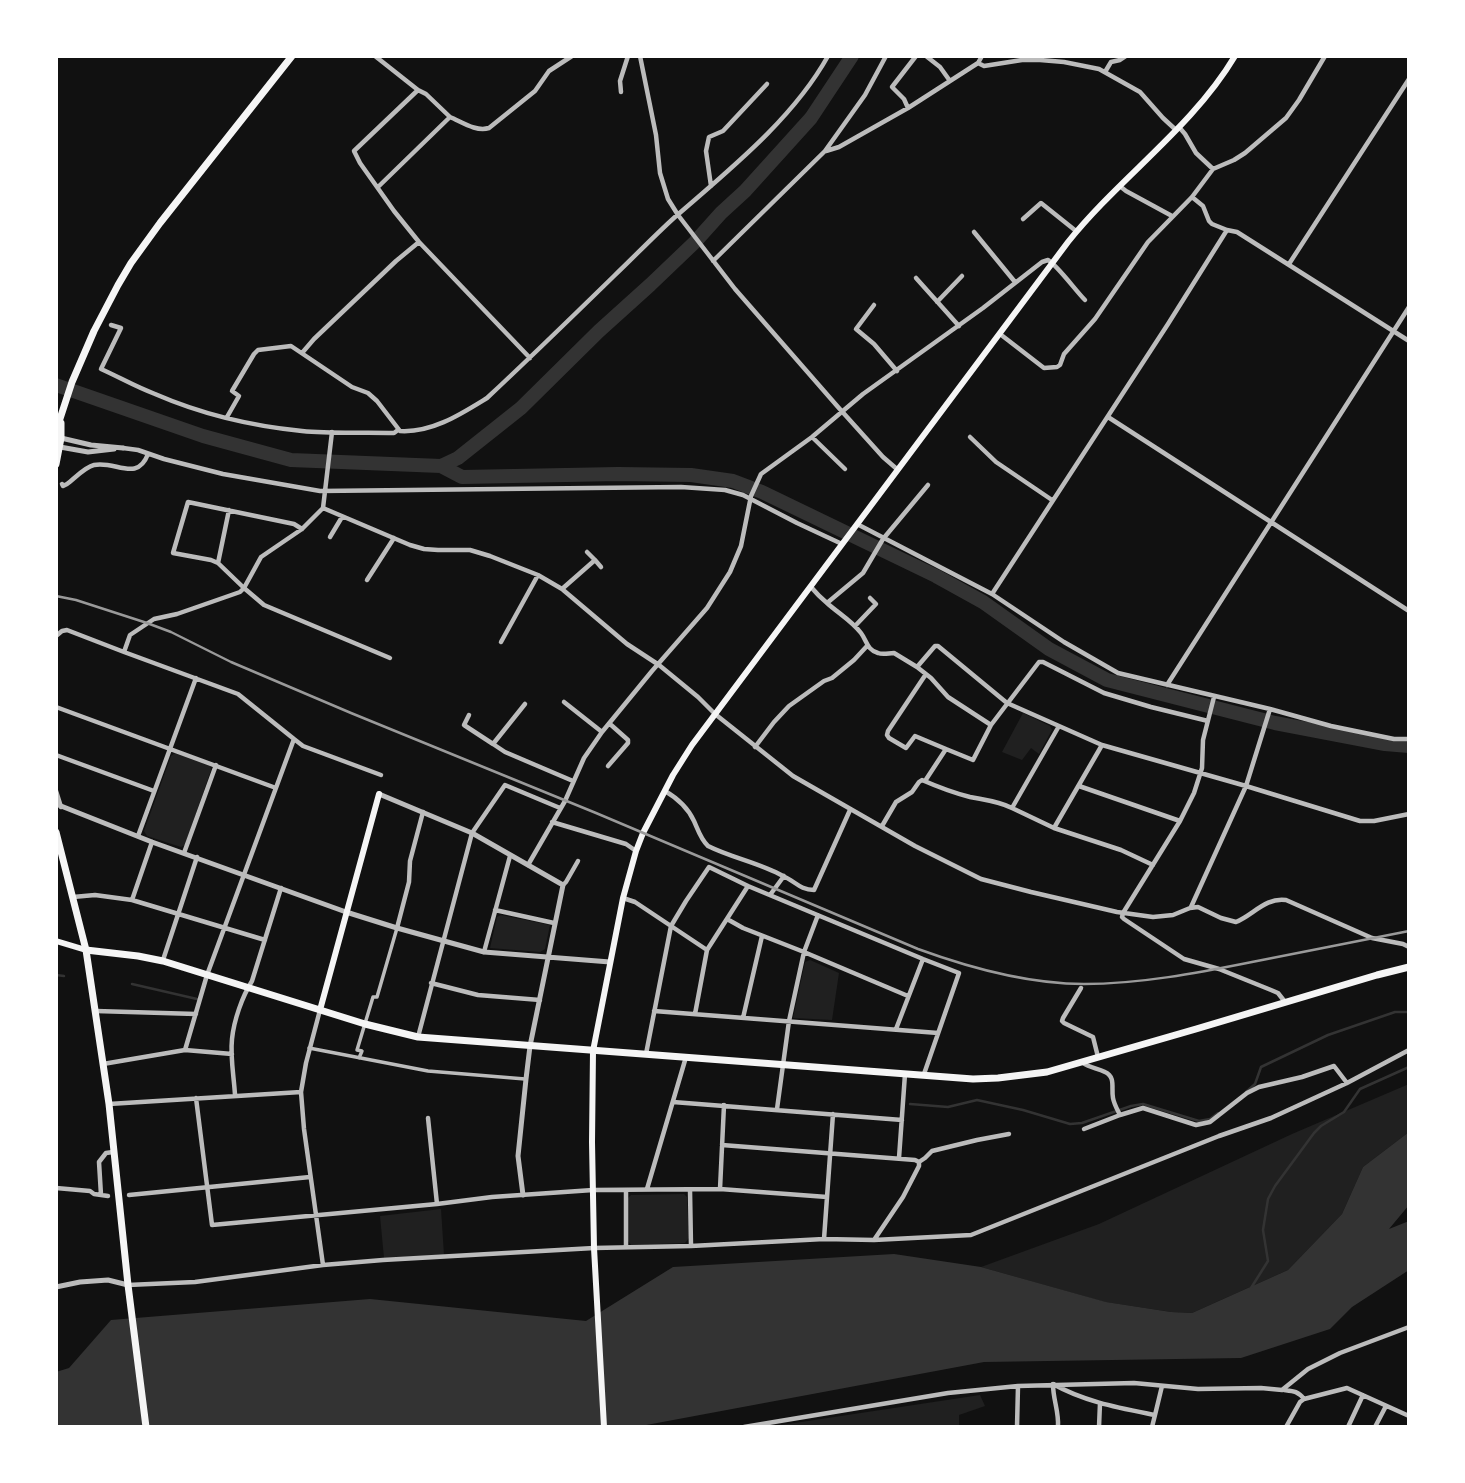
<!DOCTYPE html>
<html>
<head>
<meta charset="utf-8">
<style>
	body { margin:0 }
	#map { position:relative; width:1465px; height:1483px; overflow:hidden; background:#111; font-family:Roboto,sans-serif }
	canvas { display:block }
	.frame { position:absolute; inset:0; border:58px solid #fff; pointer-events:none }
</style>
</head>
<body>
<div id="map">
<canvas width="1465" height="1483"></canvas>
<div class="frame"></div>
</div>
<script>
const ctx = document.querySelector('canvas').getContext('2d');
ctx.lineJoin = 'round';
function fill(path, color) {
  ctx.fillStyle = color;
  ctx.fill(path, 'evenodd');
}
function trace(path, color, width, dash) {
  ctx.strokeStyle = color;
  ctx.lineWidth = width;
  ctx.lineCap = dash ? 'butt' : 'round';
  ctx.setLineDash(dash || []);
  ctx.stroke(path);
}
const green = new Path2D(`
	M1023 713 1050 726 1052 730 1039 754 1031 748 1022 760 1002 752Z
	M175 753 210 766 211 770 185 845 181 847 147 836 144 831 171 756Z
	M501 915 550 925 545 949 540 952 490 948 497 917Z
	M810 960 839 973 832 1020 793 1018 805 962Z
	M1409 1084V1132L1363 1167 1342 1214 1288 1270 1192 1313 1171 1312 1105 1302 981 1267 1099 1224 1292 1134Z
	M684 1194 687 1197 689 1238 685 1243 631 1245 628 1241V1198L631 1195Z
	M441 1209 444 1255 384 1258 380 1216Z
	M980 1395 985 1406 959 1415V1427H768Z`);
const water = new Path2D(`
	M1409 1132V1205L1389 1229 1409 1221V1270L1352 1307 1330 1329 1241 1358 984 1362 641 1426 623 1427H56V1372L69 1368 111 1320 370 1299 586 1321 673 1267 894 1254 981 1267 1106 1302 1171 1312 1192 1313 1288 1270 1342 1214 1363 1167Z`);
const stream = new Path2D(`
	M56 975 64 976
	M132 984 197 999
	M1246 1092 1255 1084 1261 1067 1328 1035 1395 1012H1409
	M910 1104 948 1107 977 1100 1023 1110 1070 1124 1082 1123 1131 1106 1143 1104 1199 1121 1210 1119 1218 1113
	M1251 1288 1268 1261 1263 1230 1268 1199 1275 1186 1314 1133 1321 1126 1344 1112 1360 1089 1409 1067`);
const river = new Path2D(`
	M56 385 203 436 291 460 441 466 458 458 521 408 599 331 650 285 695 242 721 213 745 191 811 118 852 56
	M441 466 462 477 618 474 691 475 733 481 762 492 936 576 983 602 1049 649 1107 680 1275 723 1385 744 1409 746`);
const pedestrian = new Path2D(`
	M309 1048 428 1071 525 1079
	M359 1058 362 1051 357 1050 373 997H377L397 928`);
const minor = new Path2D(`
	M375 56 418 90 426 94 450 117
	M640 56 656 135 660 173 668 199 678 215 735 289 838 407 883 457 898 470
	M926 56 940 67 950 81
	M978 63 984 66 1022 60H1040L1064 62 1099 69 1140 92 1163 118 1176 130
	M1105 72 1111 62 1120 60 1126 56
	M418 90 354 151 360 163 394 211 419 242 530 358
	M621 92 620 81 628 56
	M908 108 904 99 892 87 916 56
	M1179 127 1185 134 1196 153 1213 169
	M826 151 839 147 908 108 978 63 982 56
	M711 186 706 151 709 137 723 131 767 84
	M378 187 450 117C462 122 476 132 489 128L535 91 549 71 572 56
	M1121 187 1126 191 1172 216
	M1192 197 1203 206 1209 221 1212 224 1227 230
	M1023 219 1041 203 1076 231
	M974 232 1015 282
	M713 261 825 151 865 95 886 56
	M1289 264 1409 79
	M916 278 959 326
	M937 302 962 276
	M874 305 856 329 874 344 897 371
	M111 325 121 328 101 369C119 377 136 387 155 394 201 414 252 426 302 431 332 434 363 432 394 433L398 430
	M1000 334 1044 368 1057 367 1060 365 1064 354 1095 319 1148 242 1192 197 1213 169 1234 160 1245 153 1286 118 1299 100 1325 56
	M302 353 314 339 396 261 419 242
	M227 417 239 396 232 391 254 354 258 350 291 346 352 387 368 393 377 401 400 431C432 433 461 414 487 398 530 358 572 317 614 276 634 257 654 236 675 217 729 170 793 119 828 56
	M1108 417 1409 611
	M332 432 323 508 302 529 261 557 244 588 264 605 390 658
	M812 437 845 469
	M970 437 996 462 1052 500
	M123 448 138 450 164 459 223 474 320 491 681 487 725 490 743 495 797 523 842 544
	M62 484 63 486 67 484C75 478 85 467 94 465 115 460 137 483 148 454
	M323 508 410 545 424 549 438 550H470L490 556 538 575 562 589 627 644 659 665 698 697 715 714 793 776 915 846 981 879 1031 892 1117 912 1153 917 1173 915 1190 908 1198 907 1221 918 1236 922C1253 915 1266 897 1286 900L1372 938 1403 944 1409 947
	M857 524 992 594 1064 642 1118 673 1270 709 1331 726 1394 739H1409
	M330 537 342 517
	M595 560 601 567
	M218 563 229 510
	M367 580 394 538
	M811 587C816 593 821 598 827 603 838 613 852 621 861 633 867 641 867 650 878 653 883 655 889 653 894 653L917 667 935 646H938L1007 703 1102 745 1246 786 1360 821H1374L1409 814
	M562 589 595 560 587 552
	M992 594 1168 324 1227 230 1237 232 1409 341
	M827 603 863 573 883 539 928 485
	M855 626 876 604 870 598
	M56 636 62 631 67 630 124 652 130 635 154 619 177 614 240 592 244 588 218 563 211 560 173 553 188 502 294 524 302 529
	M501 642 538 575
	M124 652 238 694 294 739
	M917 667 931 678 948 697 991 725
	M926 674 888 731 887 735 889 738 906 748 915 736 946 749
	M1167 685 1409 307
	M564 702 602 732
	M525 704 493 744 505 752 573 781
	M56 707 276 788
	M469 715 464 725 493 744
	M1059 726 1012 808 1054 828 1121 850 1153 865
	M755 747 774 722 789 706 824 681 832 678 854 660 867 646
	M56 755 154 791
	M608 766 628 743V740L610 724
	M925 781 946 749 973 760 991 725 1039 662H1043L1104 693 1151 707 1208 721
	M1079 786 1180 821
	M56 791 61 807
	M665 791C677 798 688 808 694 821 698 830 701 840 708 846 732 858 760 863 783 876 795 881 800 890 814 890L850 810
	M552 822 626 844 636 851
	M882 826 896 802 912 792 919 782 922 780C938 787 954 793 970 797 985 800 998 801 1012 808
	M1054 828 1102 745
	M138 836 196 678
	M184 853 216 765
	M528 865 565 801 584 758 602 732 652 671 707 608 730 572 741 546 751 496 761 474 812 437 863 394 983 308 1042 262 1048 260C1057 265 1076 291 1085 300
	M563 885 566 882 578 861
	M770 895 784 876
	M73 897 95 895 132 900 265 940
	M623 898 635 902 707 950
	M132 900 152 842
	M1191 907 1246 786 1270 709
	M495 910 554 923
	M1123 913 1180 821 1194 793 1202 768 1203 740 1214 697
	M1123 913 1122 917 1124 919 1184 959 1219 969 1271 990 1278 993 1285 1002
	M727 919 743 928 804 952 908 996
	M397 928 409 882 410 861 423 812
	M484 952 510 856
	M163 960 197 857
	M431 983 478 995 540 1000
	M1081 988 1063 1018 1062 1021 1064 1023 1093 1037 1098 1057
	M320 1010 306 1063 301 1092 304 1129 323 1265
	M96 1011 196 1014
	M654 1011 938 1033
	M695 1014 707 950 748 886 923 959 959 973 924 1074
	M743 1018 762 936
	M896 1029 923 959
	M418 1037 472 833 505 785 560 808
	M185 1050 207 975 294 739 303 746 381 775
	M646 1054 671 926 686 901 709 867 748 886
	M1083 1063C1090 1068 1097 1068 1105 1072 1116 1077 1111 1088 1113 1098 1114 1104 1117 1109 1120 1115
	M103 1064 185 1050 232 1054
	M235 1095C234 1077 230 1057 232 1039 234 1020 242 997 252 981L281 888
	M196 1098 212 1225 437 1204 492 1197 593 1190 720 1189 827 1197
	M673 1102 902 1120
	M109 1104 301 1092
	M777 1109 789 1021 804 952 818 915
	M428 1118 437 1204
	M1084 1129 1120 1115 1143 1108 1196 1125 1210 1122 1247 1093 1259 1087 1302 1077 1334 1066 1347 1083
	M899 1158 905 1074
	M919 1162 925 1158 932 1151 977 1140 1009 1134
	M56 1188 90 1191 94 1194 108 1196
	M647 1189 686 1057
	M720 1189 724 1105
	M690 1190 691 1246
	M101 1195 99 1162 106 1153 113 1152
	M129 1195 310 1177
	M824 1239 833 1114
	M874 1240 971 1235 1219 1136 1271 1118 1347 1083 1409 1050
	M626 1247V1190
	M128 1285 195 1282 323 1265 383 1260 594 1248 691 1246 824 1239 874 1240 903 1197 919 1166V1162L915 1160 722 1145
	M1284 1390C1293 1391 1298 1391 1304 1399
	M744 1427 948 1393 1018 1386 1134 1383 1198 1389 1261 1388 1282 1390 1308 1369 1340 1353 1409 1327
	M1017 1427 1018 1386
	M1058 1427C1059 1411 1053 1400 1053 1384 1085 1402 1120 1408 1155 1415L1162 1386
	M1099 1427 1100 1403
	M1152 1427 1155 1415
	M1286 1427 1300 1402 1304 1399 1347 1388 1409 1416
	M1348 1427 1363 1395
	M1375 1427 1386 1406`);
const tertiary = new Path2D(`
	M61 438 91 445 123 448
	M60 447 88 452 114 449
	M379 794 472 833 563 885 530 1046 526 1079 518 1156 523 1195
	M56 804 152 842 346 912 397 928 484 952 610 962
	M56 1287 80 1282 108 1280 128 1285`);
const secondary = new Path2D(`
	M56 941 86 950
	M320 1010 379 794
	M604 1427 594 1248 592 1142 593 1051 623 898 636 851 643 833 673 775 692 745 1068 242C1120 177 1192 128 1235 56`);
const primary = new Path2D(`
	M86 950 138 956 163 961 365 1024 418 1037 973 1079 998 1078 1047 1072 1196 1029 1377 975 1409 967`);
const trunk = new Path2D(`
	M56 431 72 382 94 331 118 285 131 263 160 223 292 56
	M56 464 61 438V423
	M56 832 86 950 109 1104 128 1285 146 1427`);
const rail = new Path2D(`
	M56 596 76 600 147 623 171 632 231 662 351 713 596 813 918 949C970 968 1027 984 1084 984 1140 984 1197 973 1252 962 1304 952 1357 941 1409 931`);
fill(green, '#202020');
fill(water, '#333');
trace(stream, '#333', 2.5);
trace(river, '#333', 14);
trace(pedestrian, '#bcbcbc', 3.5);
trace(minor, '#bcbcbc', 4.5);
trace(tertiary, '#bcbcbc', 5);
trace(secondary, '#f5f5f5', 6);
trace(primary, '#f5f5f5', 7);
trace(trunk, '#f5f5f5', 7);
trace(rail, '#9a9a9a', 2.5);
</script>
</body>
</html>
